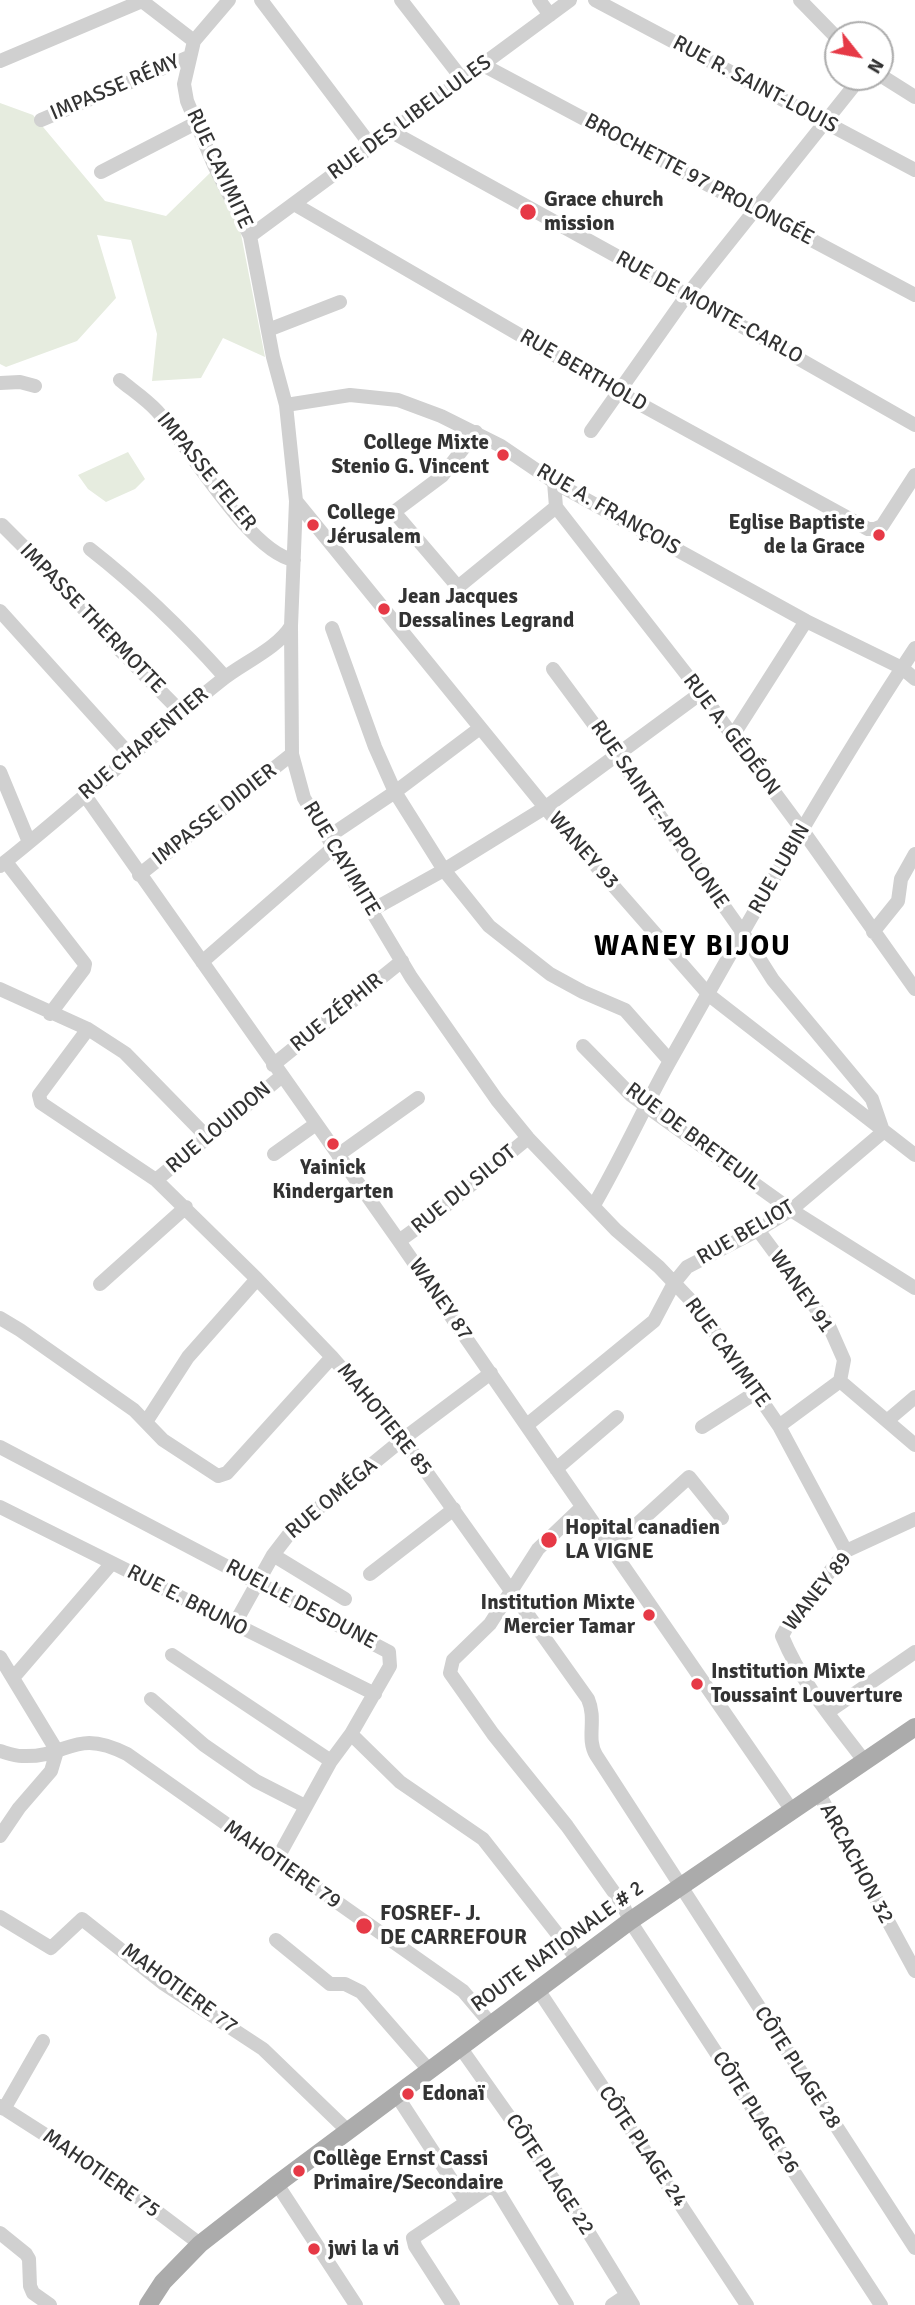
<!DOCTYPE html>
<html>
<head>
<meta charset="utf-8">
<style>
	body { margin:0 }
	#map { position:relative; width:915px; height:2305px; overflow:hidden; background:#fff; font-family:Signika,sans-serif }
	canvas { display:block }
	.north { position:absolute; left:824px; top:21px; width:70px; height:70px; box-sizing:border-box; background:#fff; border:2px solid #adadad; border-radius:50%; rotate:121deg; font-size:19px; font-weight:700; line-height:28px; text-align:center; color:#333 }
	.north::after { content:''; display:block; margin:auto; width:24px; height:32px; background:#e63946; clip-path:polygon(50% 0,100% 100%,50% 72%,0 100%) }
</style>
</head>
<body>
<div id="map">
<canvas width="915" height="2305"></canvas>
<div class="north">N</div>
</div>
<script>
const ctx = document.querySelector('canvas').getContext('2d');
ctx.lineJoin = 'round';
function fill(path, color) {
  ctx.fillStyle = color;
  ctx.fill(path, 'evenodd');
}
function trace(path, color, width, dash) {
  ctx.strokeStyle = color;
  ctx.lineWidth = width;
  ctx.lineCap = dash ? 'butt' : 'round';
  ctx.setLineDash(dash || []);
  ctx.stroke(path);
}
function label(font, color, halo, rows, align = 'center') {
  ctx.font = font + ' Signika,sans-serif';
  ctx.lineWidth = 7;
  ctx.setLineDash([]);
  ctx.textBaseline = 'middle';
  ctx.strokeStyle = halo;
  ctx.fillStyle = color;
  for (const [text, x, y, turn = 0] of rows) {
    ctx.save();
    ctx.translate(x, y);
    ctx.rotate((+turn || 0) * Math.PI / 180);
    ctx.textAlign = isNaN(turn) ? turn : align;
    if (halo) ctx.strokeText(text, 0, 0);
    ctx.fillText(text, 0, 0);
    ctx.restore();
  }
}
const green = new Path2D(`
	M0 103 33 115 105 201 166 216 213 170 241 234 265 357 223 338 201 378 152 381 157 334 131 240 97 235 116 298 77 341 6 367 0 364Z
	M128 452 145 479 135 489 106 502 88 489 78 475Z`);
const minor = new Path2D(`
	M229 0 194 41 184 84 187 101 214 165 250 236 273 357 286 405 296 501 291 626 292 754 304 798 411 977 497 1100 528 1138 616 1230 659 1267 699 1309 779 1426 846 1551
	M261 0 372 147
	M401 0 463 80
	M539 0 550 15
	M595 0 915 170
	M800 0 838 39
	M0 61 142 1 194 41
	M483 65 915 295
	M880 75 915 97
	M41 120 189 57
	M392 132 687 295 915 425
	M101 172 196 123
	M294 204 618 392 868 529H875L882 526 915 475
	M250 236 570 0
	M268 330 340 302
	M120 380C132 390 146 399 157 411 189 446 249 552 294 560
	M0 383 20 382 35 386
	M286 405 350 395 398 400 441 416 501 446 554 482 806 621 902 668 915 679
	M591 431 687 295 861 77
	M476 432 442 476 394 512 458 587 556 507
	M554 482 556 507 701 693 803 831 915 989
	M296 501 553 817 709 995 915 1155
	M2 525 67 590 116 646 182 713
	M90 549C140 588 183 630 225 677
	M0 611 130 755
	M332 628 375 747 395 792 444 870 489 926 550 974 583 992 625 1010 670 1061
	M553 669 616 754 743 933 773 980 872 1099 883 1131
	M732 737 806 621
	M0 772 29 842
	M84 794 399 1241 791 1809
	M328 837 395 792 480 728
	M6 862 85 964 84 969 50 1014
	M0 866C76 806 147 739 223 679 243 663 278 648 291 626
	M139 875 292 754
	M372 910 444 870 546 807 701 693
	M873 932 898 901 901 879 915 854
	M202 962 334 847
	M0 989 88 1029 125 1053 207 1137
	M88 1029 39 1095 41 1103 156 1180 257 1279 332 1357 403 1439 588 1699C597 1720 586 1738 596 1755L915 2248
	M583 1046 631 1095 646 1106 791 1210 915 1288
	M273 1065 402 961
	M274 1154 316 1124
	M338 1155 418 1098
	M156 1180 282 1076
	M594 1205C622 1157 644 1107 671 1059 749 921 827 781 915 648
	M758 1230 829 1326 844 1360 840 1381 915 1445
	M399 1241 432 1217 528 1138
	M100 1284 186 1207
	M0 1318 20 1330 134 1410 163 1440 218 1476 227 1473 332 1357
	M888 1420 915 1397
	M146 1422 188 1357 257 1279
	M527 1425 654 1321 674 1283 687 1267 758 1230 791 1210 883 1132
	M779 1426 840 1381
	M702 1427 755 1393
	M0 1447 389 1652 390 1666 351 1734 331 1761 276 1861
	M556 1469 617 1417
	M0 1507 375 1694
	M582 1507 538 1549 490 1624 453 1660 450 1673 493 1734 567 1826 623 1905 630 1921 881 2305
	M611 1548 689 1477 722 1518
	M273 1555 345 1599
	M370 1574 454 1509
	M234 1625 273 1555 293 1529 403 1439 491 1373
	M172 1655 331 1761
	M0 1657 57 1751
	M13 1678 112 1563
	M151 1699 204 1745 256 1781 305 1806
	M828 1712 915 1652
	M351 1734 400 1782 483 1839 577 1959
	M0 1751C7 1753 15 1756 22 1756 69 1758 74 1727 127 1754L463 1991 491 2024
	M865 1762C834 1721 802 1684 782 1636L788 1625 846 1551 915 1519
	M818 1792 915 1971
	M0 1836 19 1808 51 1771 57 1751
	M0 1917 51 1948 82 1919 164 1984 263 2049 348 2131
	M276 1940 330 1984H345L361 1992 429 2070
	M537 1988 747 2305
	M460 2047 573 2207 633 2305
	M397 2096 466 2202
	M0 2106 111 2177 200 2244
	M4 2109 43 2041
	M277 2184 356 2305
	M0 2233 26 2254 29 2259 30 2286 33 2293 50 2305
	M453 2305 415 2246 413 2238 489 2187 497 2190 567 2305
	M612 2305 627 2295`);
const major = new Path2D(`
	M148 2305 163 2282 200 2244 277 2184 630 1921 915 1727`);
const markers = [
	[528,212,9,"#e63946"],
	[503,455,7,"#e63946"],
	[313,525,7,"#e63946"],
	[879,535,7,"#e63946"],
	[384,609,7,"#e63946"],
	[333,1144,7,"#e63946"],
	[549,1540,9,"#e63946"],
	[649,1615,7,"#e63946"],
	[697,1684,7,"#e63946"],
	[364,1926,9,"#e63946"],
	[408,2094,7,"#e63946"],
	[299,2171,7,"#e63946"],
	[314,2249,7,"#e63946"]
];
const streetNames = [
	["RUE R. SAINT-LOUIS",755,85,28],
	["IMPASSE RÉMY",115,88,-23],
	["RUE DES LIBELLULES",410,118,-36],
	["RUE CAYIMITE",219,169,65],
	["BROCHETTE 97 PROLONGÉE",699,180,28],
	["RUE DE MONTE-CARLO",709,308,29],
	["RUE BERTHOLD",583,371,30],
	["IMPASSE FELER",206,472,51],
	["RUE A. FRANÇOIS",608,510,30],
	["IMPASSE THERMOTTE",92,619,46],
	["RUE A. GÉDÉON",731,735,53],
	["RUE CHAPENTIER",144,744,-40],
	["IMPASSE DIDIER",215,815,-38],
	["RUE SAINTE-APPOLONIE",659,815,55],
	["WANEY 93",583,851,49],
	["RUE CAYIMITE",341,859,59],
	["RUE LUBIN",780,869,-60],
	["RUE ZÉPHIR",337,1013,-39],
	["RUE LOUIDON",219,1128,-40],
	["RUE DE BRETEUIL",693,1137,37],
	["RUE DU SILOT",464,1190,-39],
	["RUE BELIOT",746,1233,-30],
	["WANEY 91",801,1292,55],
	["WANEY 87",440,1300,55],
	["RUE CAYIMITE",727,1353,54],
	["MAHOTIERE 85",384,1420,51],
	["RUE OMÉGA",332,1499,-40],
	["WANEY 89",818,1592,-51],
	["RUE E. BRUNO",187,1601,27],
	["RUELLE DESDUNE",301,1605,28],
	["ARCACHON 32",856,1864,62],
	["MAHOTIERE 79",282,1865,35],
	["ROUTE NATIONALE # 2",558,1947,-36],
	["MAHOTIERE 77",179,1989,36],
	["CÔTE PLAGE 28",797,2068,57],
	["CÔTE PLAGE 26",755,2113,57],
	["CÔTE PLAGE 24",642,2147,56],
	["MAHOTIERE 75",101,2174,35],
	["CÔTE PLAGE 22",549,2175,56]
];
const poiNames = [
	["Grace church",544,200],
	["mission",544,224],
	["College Mixte",489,443,"right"],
	["Stenio G. Vincent",489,467,"right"],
	["College",327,513],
	["Jérusalem",327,537],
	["Eglise Baptiste",865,523,"right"],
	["de la Grace",865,547,"right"],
	["Jean Jacques",398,597],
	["Dessalines Legrand",398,621],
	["Yainick",333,1168,"center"],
	["Kindergarten",333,1192,"center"],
	["Hopital canadien",565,1528],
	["LA VIGNE",565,1552],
	["Institution Mixte",635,1603,"right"],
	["Mercier Tamar",635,1627,"right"],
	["Institution Mixte",711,1672],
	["Toussaint Louverture",711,1696],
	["FOSREF- J.",380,1914],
	["DE CARREFOUR",380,1938],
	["Edonaï",422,2094],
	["Collège Ernst Cassi",313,2159],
	["Primaire/Secondaire",313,2183],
	["jwi la vi",328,2249]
];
const districtNames = [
	["WANEY BIJOU",693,948]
];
fill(green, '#e6ecdf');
trace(minor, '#d0d0d0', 14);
trace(major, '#ababab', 18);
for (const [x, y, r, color] of markers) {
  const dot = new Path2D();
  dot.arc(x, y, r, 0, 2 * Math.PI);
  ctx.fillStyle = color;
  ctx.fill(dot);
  trace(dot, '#fff', 2.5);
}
label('21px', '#333', '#fff', streetNames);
label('bold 21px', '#333', '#fff', poiNames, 'left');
ctx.letterSpacing = '2px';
label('bold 28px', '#000', '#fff', districtNames);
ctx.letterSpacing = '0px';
</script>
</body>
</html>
